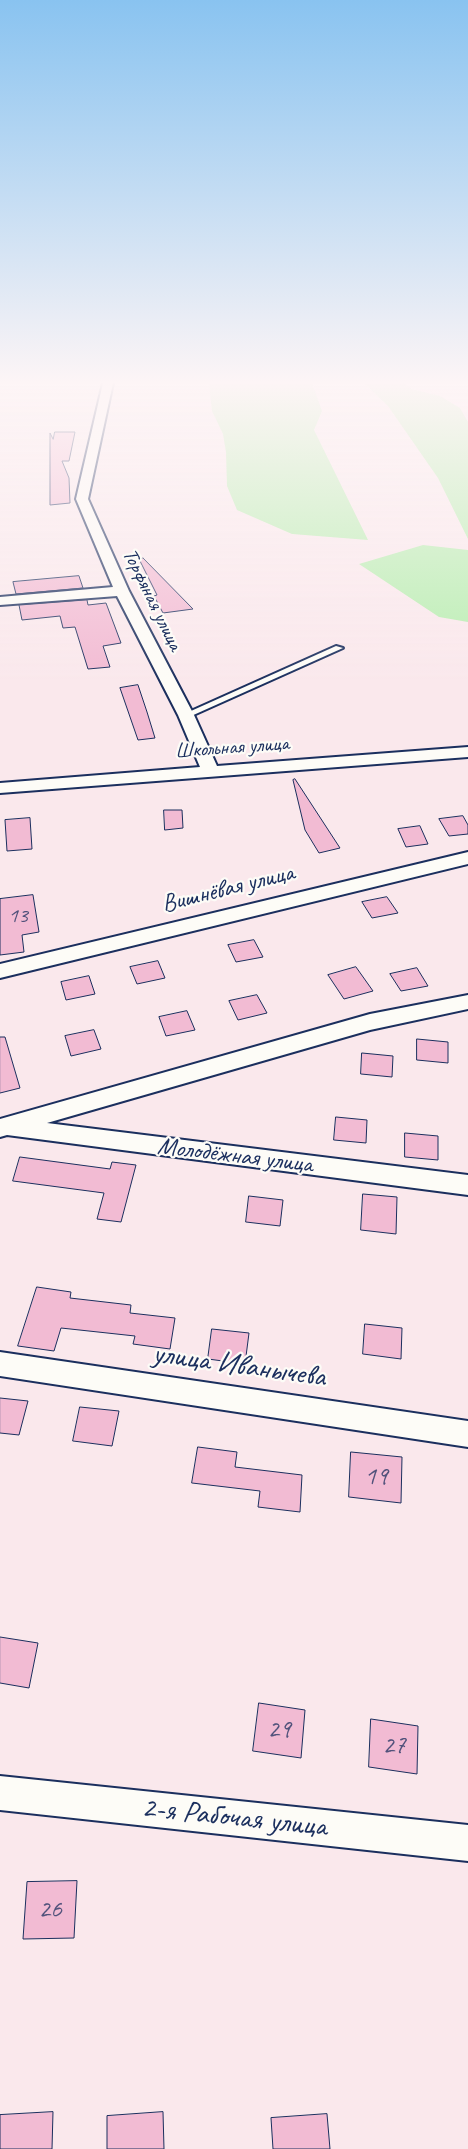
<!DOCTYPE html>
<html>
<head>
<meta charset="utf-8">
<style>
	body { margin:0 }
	canvas { display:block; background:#fae8ec }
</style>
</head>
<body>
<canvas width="468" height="2149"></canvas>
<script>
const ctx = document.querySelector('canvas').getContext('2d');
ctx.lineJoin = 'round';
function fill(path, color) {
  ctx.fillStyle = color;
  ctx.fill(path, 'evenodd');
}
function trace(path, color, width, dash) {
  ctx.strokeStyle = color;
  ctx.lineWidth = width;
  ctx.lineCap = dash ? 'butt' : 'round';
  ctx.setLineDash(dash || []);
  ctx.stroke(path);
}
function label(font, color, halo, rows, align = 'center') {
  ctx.font = font + ' Caveat,sans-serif';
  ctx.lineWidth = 4.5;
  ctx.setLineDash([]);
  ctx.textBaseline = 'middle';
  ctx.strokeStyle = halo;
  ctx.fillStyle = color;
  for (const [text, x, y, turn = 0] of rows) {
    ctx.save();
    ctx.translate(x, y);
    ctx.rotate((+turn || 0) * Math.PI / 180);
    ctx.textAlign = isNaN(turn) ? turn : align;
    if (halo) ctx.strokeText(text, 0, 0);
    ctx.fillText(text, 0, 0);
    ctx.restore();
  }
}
const green = new Path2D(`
	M209 383H312L322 411 314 430 368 540 292 534 237 510 227 486 226 452 223 434 212 411Z
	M364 383H403L412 389 440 396 460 408 468 422V539L438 478 388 406Z
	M423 545 468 550V622L439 617 359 564Z`);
const building = new Path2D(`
	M55 432H75L69 461H62L69 478 70 503 50 505V433L53 439Z
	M143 558 193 609 163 613 154 596 157 595 140 561Z
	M79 576 83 588 16 594 13 582Z
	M87 600 88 605 106 603 121 643 103 646 110 667 88 669 75 627 63 628 60 616 22 620 19 605Z
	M138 685 147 712 155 738 138 740 120 688Z
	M295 779 340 848 319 853 305 830 293 780Z
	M164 810H182L183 828 165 830Z
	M463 816 468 825V834L449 836 439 819Z
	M30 818 32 849 7 851 5 820Z
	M420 826 428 844 406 847 398 829Z
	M33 895 39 932 22 935 24 952 0 955V899Z
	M387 897 398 913 372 918 362 902Z
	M254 940 263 957 236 962 228 945Z
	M158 961 165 978 137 984 130 967Z
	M356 967 373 991 344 999 328 975Z
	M417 968 428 986 401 991 390 974Z
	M89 976 95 994 66 1000 61 982Z
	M257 995 267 1013 238 1020 229 1001Z
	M187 1011 195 1030 166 1036 159 1017Z
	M94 1030 101 1049 71 1056 65 1036Z
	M0 1037H5L20 1088 0 1093Z
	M417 1039 448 1042V1063L417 1060Z
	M362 1053 393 1056 392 1077 361 1074Z
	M336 1117 367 1120 366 1143 334 1140Z
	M405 1133 438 1136V1160L405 1157Z
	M20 1157 110 1169 112 1162 136 1165 121 1222 97 1219 104 1193 13 1181Z
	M363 1194 397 1197 396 1234 361 1230Z
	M249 1196 283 1200 280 1226 246 1222Z
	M37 1287 71 1292 70 1298 131 1305 130 1313 175 1318 170 1349 133 1344 135 1336 61 1328 54 1351 18 1346Z
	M365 1324 402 1328 401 1359 363 1354Z
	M212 1329 249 1333 245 1364 208 1359Z
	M0 1398 28 1401 19 1435 0 1433Z
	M80 1407 119 1411 112 1446 73 1441Z
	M198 1447 237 1452 235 1467 302 1475 300 1512 258 1507 260 1491 192 1483Z
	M351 1452 402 1457 401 1503 349 1497Z
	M0 1637 38 1643 29 1688 0 1683Z
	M259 1703 305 1710 301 1758 253 1751Z
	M371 1719 418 1726 417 1774 369 1767Z
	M77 1881 74 1938 23 1939 27 1882Z
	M53 2112 52 2149H0V2115Z
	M163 2112 164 2149H107V2116Z
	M327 2114 330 2149H273L271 2118Z`);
const lane = new Path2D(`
	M336 646 343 648 189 717 182 715Z`);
const street = new Path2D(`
	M103 383H113L88 499 129 591 194 715 217 766 468 747V757L0 793V783L200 767 178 715 117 596 0 605V597L113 587 76 499Z
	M468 852V864L0 978V964Z
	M468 995V1009L370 1030 47 1123 468 1175V1195L7 1135 0 1137V1119L370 1014Z
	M0 1352 468 1421V1447L0 1376Z
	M0 1776 468 1825V1861L0 1810Z`);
const farStreetnames = [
	["Торфяная улица",152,600,64],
	["Школьная улица",232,748,-4]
];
const numberNames = [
	["13",18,916]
];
const streetNames = [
	["Вишнёвая улица",228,889,-14],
	["Молодёжная улица",235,1156,7]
];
const nearNumbernames = [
	["19",376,1477],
	["29",279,1730],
	["27",394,1746],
	["26",50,1910]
];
const nearStreetnames = [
	["улица Иванычева",239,1366,8],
	["2-я Рабочая улица",234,1818,6]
];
fill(green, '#b7eeb0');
fill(building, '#f2bbd3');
trace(building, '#1b2f5e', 1);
trace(lane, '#1b2f5e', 4);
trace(street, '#1b2f5e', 4);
fill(lane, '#fdfcf7');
fill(street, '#fdfcf7');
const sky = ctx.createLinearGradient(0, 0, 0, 683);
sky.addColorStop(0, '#89c3f0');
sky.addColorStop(0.56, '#fdf5f6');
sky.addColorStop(1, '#fdf5f600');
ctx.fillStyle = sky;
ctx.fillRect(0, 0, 468, 683);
label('21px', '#1b2f5e', '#fdfcf7', farStreetnames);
label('22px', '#51527b', null, numberNames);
label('25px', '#1b2f5e', '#fdfcf7', streetNames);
label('26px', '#51527b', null, nearNumbernames);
label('30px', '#1b2f5e', '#fdfcf7', nearStreetnames);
</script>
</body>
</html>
